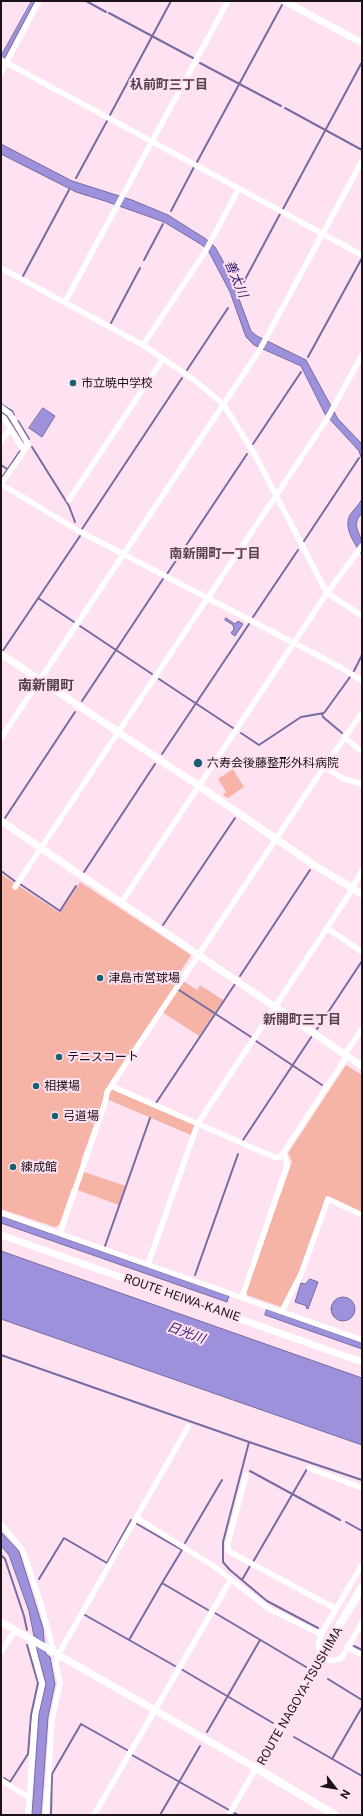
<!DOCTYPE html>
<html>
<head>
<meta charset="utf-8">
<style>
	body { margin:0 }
	#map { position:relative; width:363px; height:1816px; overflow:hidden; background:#fee2f2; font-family:"Public Sans",sans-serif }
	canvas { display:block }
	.frame { position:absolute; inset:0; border:2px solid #1c1319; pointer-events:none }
	.north { position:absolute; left:315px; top:1768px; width:40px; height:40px; -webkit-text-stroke:3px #fee2f2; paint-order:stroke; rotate:121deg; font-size:11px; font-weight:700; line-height:16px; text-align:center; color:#1c1319 }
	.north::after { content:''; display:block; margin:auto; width:14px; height:18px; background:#1c1319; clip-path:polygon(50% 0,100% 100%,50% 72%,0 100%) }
</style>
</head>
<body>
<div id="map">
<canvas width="363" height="1816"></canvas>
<div class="frame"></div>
<div class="north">N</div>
</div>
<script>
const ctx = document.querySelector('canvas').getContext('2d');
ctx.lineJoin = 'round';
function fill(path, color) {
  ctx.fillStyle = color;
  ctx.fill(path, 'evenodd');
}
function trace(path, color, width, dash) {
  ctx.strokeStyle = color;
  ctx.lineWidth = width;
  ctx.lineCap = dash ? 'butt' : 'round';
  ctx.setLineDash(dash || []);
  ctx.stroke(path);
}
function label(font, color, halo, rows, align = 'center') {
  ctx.font = font + ' "Public Sans","Noto Sans JP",sans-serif';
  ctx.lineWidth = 4;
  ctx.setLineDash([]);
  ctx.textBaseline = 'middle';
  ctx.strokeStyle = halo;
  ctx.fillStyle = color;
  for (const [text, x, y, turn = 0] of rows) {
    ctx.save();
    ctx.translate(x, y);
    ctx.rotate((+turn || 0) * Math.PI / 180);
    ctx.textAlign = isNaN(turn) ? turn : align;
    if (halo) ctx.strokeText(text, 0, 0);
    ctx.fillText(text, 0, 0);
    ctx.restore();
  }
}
const green = new Path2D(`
	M233 769 244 787 228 798 223 795 226 792 218 779Z
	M1 874 60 913 80 882 191 955 177 977 197 990 200 985 223 1000 199 1036 159 1010 110 1082 113 1090 195 1125 191 1135 109 1100H103L81 1161 84 1172 126 1186 119 1205 72 1188 59 1225 55 1227 1 1209Z
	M346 1065 362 1075V1213L326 1196 303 1266 281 1307 247 1295 246 1292 292 1162 288 1153Z`);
const water = new Path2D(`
	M32 1H35L1 65V56Z
	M1 144 72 181 132 200 168 215 206 239 215 247 229 272 251 331 257 336 306 360 338 419 362 444V460L359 451 325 414 301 366 254 345 246 337 230 292 208 250 202 245 164 222 105 201 76 192 1 154Z
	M43 408 55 416 42 437 29 428Z
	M362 499V513C353 523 357 528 361 539 363 544 362 550 362 555 355 544 343 528 350 515 354 509 359 505 362 499Z
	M226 618 235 624 238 621 243 624 235 636 231 633 234 629 233 625 225 620Z
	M1 1216 229 1296 227 1302 1 1223Z
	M1 1251 362 1378V1445L1 1319Z
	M310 1279 318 1282 308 1309 306 1308 307 1306 295 1302 301 1283 305 1284Z
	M331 1309a12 12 0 1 1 24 0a12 12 0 1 1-24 0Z
	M267 1309 362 1343V1349L265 1315Z
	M1 1532 19 1551 43 1628 45 1651 46 1654 50 1657 55 1684 48 1717 41 1815H32L39 1714 46 1684 37 1650V1637L34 1636 29 1611 9 1555 1 1546Z`);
const stream = new Path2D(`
	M86 1 106 12
	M109 13 193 58
	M200 63 281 106
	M285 108 362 150
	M110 115 171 1
	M197 162 282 5
	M76 178 107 121
	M283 209 362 62
	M171 211 194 167
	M144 260 163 224
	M23 276 69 190
	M241 287 280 214
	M111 323 140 268
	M308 357 362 258
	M187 370 228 308
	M1 404 12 411 14 415
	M1 412 7 416 24 442
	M18 421 29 439
	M253 444 301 372
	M32 447 69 506 75 522
	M1 465 7 469
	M1 479 20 451
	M82 529 182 378
	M304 541 359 458
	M167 574 247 454
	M38 598 74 622
	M253 617 298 550
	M80 626 152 674
	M2 652 80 536
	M354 671 362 655
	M159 679 233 728
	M82 701 163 579
	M322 714 323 717 342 733
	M241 733 259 745 301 717 324 713 350 677
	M162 754 249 624
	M5 818 75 712
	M1 871 16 882
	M84 872 155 764
	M20 884 60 911 76 886
	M163 925 235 818
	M240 976 310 870
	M179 990 251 1037
	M317 1029 362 961
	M256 1041 322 1085
	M156 1103 235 984
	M243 1140 312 1036
	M105 1246 150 1118
	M195 1275 238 1154
	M1 1355 249 1442 362 1480
	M249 1442 223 1542V1562L230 1570 267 1601 318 1628
	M250 1471 340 1520
	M346 1522 362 1531
	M137 1524 182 1550 162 1583 208 1610
	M185 1543 222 1480
	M1 1555 5 1559 24 1616 27 1630
	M253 1562 307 1469
	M39 1579 64 1538 107 1563 131 1520 132 1521
	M242 1580 250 1566
	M215 1613 306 1667
	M85 1615 175 1666
	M129 1640 162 1583
	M354 1646 362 1650
	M181 1669 273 1723
	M328 1679 362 1700
	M207 1732 260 1640
	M294 1737 362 1776
	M132 1755 229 1810
	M332 1759 362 1707
	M4 1778 10 1782 28 1754 31 1715 38 1683 27 1645
	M234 1813 238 1815
	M51 1815 52 1774 81 1724 127 1750
	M160 1815 200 1746`);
const minor = new Path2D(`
	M1 60 362 255
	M1 73 39 1
	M1 268 143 345 194 380 223 404 255 455 327 593 362 616
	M65 302 228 1
	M143 345 205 252 239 188
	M1 407 10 414 28 444 24 451
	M1 416 4 418 24 451 1 484
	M1 441 10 429
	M1 484 77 530 340 667 362 681
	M69 500 163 359
	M344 737 362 752
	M1 738 259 351 362 161
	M324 767 344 779 362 784
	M15 887 327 419 362 355
	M352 888 362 871
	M121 903 327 593 362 546
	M327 928 353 888
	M345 1054 362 1029
	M111 1086 274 1157 279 1158 284 1152
	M1 1213 362 1340
	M60 1233 105 1103 107 1092 324 767 362 713
	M148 1264 198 1123 327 928 362 952
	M242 1297 287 1166 284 1152 347 1056
	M282 1311 301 1274 328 1199 362 1215
	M309 1468 362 1488
	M246 1475 228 1543V1551L336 1609
	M137 1518 215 1567 269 1609 321 1634
	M1 1524 21 1548 25 1557 41 1604 54 1652
	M362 1565 321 1634 318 1644 321 1657C329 1661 336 1663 343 1656L362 1622
	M347 1647 362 1655
	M1 1652 15 1630
	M1 1780 28 1797
	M28 1815 35 1716 42 1684 30 1638
	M46 1815 52 1720 60 1683 56 1664 58 1655 188 1427
	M94 1815 231 1579
	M229 1815 256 1768`);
const tertiary = new Path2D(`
	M284 1 362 43
	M1 654 199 786 314 865 362 894
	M1 821 362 1066
	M1 1622 256 1768`);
const secondary = new Path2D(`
	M1 1235 362 1362`);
const primary = new Path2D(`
	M335 1815 256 1768 362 1587`);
const markers = [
	[73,383,4,"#196170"],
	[198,763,5,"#196170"],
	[100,978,4,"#196170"],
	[59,1057,4,"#196170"],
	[36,1086,4,"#196170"],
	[55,1116,4,"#196170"],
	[13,1167,4,"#196170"]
];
const poiNames = [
	["市立暁中学校",81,383],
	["六寿会後藤整形外科病院",207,763],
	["津島市営球場",108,978],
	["テニスコート",67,1057],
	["相撲場",44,1086],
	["弓道場",63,1116],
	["練成館",21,1167]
];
const streetNames = [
	["ROUTE HEIWA-KANIE",182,1298,19],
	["ROUTE NAGOYA-TSUSHIMA",300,1696,-60]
];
const neighbourhoodNames = [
	["杁前町三丁目",169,85],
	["南新開町一丁目",215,554],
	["新開町三丁目",302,1020]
];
const waterNames = [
	["善太川",236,279,67],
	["日光川",186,1333,20]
];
const quarterNames = [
	["南新開町",46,686]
];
fill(green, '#f6b4a6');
fill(water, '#9e91dc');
trace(water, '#776ba2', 1);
trace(stream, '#776ba2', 2);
trace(minor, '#fff', 5.5);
trace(tertiary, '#fff', 7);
trace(secondary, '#fff', 7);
trace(primary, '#fff', 8);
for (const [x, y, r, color] of markers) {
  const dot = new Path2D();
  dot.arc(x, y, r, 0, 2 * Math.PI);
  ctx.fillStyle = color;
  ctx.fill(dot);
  trace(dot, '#fee2f2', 1.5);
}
label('12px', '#1c1319', '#fee2f2', poiNames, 'left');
label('12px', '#1c1319', '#fee2f2', streetNames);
label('bold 13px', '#56414e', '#fee2f2', neighbourhoodNames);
label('italic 13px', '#35186f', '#fee2f2', waterNames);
label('bold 14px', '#56414e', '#fee2f2', quarterNames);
</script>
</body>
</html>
